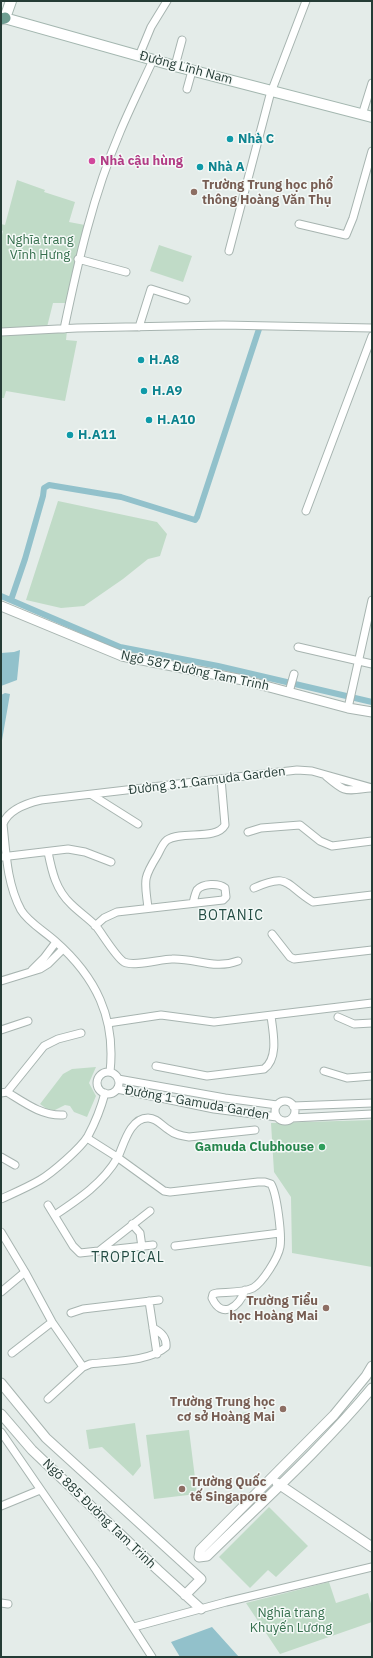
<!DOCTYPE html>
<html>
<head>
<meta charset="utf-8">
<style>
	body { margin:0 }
	#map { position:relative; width:373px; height:1658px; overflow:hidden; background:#e4ece9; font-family:"IBM Plex Sans",sans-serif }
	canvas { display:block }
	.frame { position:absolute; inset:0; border:2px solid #253c36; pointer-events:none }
</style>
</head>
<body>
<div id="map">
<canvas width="373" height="1658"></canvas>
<div class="frame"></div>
</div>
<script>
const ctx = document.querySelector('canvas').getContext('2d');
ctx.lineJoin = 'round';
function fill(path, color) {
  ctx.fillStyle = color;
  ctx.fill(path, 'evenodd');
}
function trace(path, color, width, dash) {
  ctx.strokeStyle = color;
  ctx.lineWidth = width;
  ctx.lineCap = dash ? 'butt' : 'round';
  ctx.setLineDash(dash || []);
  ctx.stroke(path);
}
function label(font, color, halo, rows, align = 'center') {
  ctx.font = font + ' "IBM Plex Sans",sans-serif';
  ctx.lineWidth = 3;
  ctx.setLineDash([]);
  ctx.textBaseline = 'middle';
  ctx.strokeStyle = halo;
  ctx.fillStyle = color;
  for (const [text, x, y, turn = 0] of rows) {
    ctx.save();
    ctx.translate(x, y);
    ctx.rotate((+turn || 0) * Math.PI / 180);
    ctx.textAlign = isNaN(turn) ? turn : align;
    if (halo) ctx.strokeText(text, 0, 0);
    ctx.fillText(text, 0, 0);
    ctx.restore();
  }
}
const green = new Path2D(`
	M17 180 45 190 44 192 75 202 69 222 85 225 67 303H53L47 327 1 330V239L3 231 1 230V224L5 225Z
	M159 245 192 256 183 282 150 271Z
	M67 331 66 340 77 341 65 401 6 391 4 398H1V334Z
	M58 501 157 522 167 534 160 556 148 559 123 579 84 606 61 608 26 600Z
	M96 1067 89 1083 96 1096 87 1117 74 1112 70 1106 65 1105 51 1112 40 1104 63 1074 72 1069Z
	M372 1120V1267L292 1253 291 1197 274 1172 271 1123Z
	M247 1412 249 1421 237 1423 236 1414Z
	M135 1423 141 1466 133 1476 102 1447 89 1449 86 1430Z
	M189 1430 197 1494 154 1499 146 1435Z
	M269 1507 308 1546 276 1577 268 1570 250 1588 219 1557Z
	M329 1582 336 1603 368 1593 372 1607V1622L280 1654 246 1603Z`);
const water = new Path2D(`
	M20 650 17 680 1 686V653L14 652Z
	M5 693 10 694 1 746V695Z
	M212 1627 239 1657H180L171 1642Z`);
const canal = new Path2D(`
	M1 596 120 647 218 666 372 702
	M11 600 25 559 43 496 44 488 49 485 121 497 195 520 197 517 259 329`);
const minor = new Path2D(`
	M139 56 151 27 167 1
	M175 66 182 40
	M187 89 192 71
	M362 115 372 83
	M299 224 346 235 353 218 372 151
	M229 251 270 95 306 1
	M78 259 126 272
	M139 327 151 289 186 300
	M64 329C78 262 93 195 120 132 130 108 142 84 153 60
	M1 332 77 328 223 325 372 328
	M306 511 372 336
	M298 647 372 664
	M289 692 294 674
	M348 708 372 600
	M326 776C346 793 344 791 370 788
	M92 795 138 824
	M248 832 261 828 300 825 320 841 332 846 372 841
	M48 852C52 872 56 890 71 904 79 912 88 918 96 926 103 935 116 957 124 962 134 967 161 959 172 959 196 958 214 970 238 961
	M1 857 68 849 85 852 111 862
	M254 888C290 872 285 885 313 902L372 895
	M148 908C145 881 142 880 157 856 160 851 162 844 167 840 182 830 216 841 225 825L221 779
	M95 926 104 918 117 912 223 900 226 897 225 888C219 883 203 883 197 890 195 894 194 899 193 903
	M272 934 290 957 294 959 372 950
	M32 970 44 958 56 942
	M1 981 40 969 48 964 63 949
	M338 1017 354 1024 372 1023
	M108 1023 161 1015 214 1022 372 1003
	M1 1030 28 1021
	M156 1066 207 1076 264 1069C279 1058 273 1032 271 1016
	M324 1071 347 1078 372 1076
	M110 1072C116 1018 96 977 55 941 44 931 28 922 21 910 7 884 6 853 3 824 8 810 28 803 41 800L297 770 312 771 372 788
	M97 1083a11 11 0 1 1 22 0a11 11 0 1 1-22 0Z
	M118 1079 225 1098 277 1105
	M117 1089 214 1109 277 1117
	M7 1092 44 1046 58 1039 81 1033
	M1 1093 7 1092C25 1103 42 1116 63 1115
	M275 1111a10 10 0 1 1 20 0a10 10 0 1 1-20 0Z
	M293 1106 372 1103
	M292 1118 372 1114
	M87 1138 117 1157 164 1191 170 1192 258 1182H265L271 1184C277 1194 282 1235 280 1247 278 1258 263 1282 253 1288 243 1293 227 1292 217 1293L213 1294 212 1298C222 1320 239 1307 245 1290
	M1 1157 15 1165
	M1 1199C14 1193 28 1187 40 1180 52 1173 81 1148 88 1136 95 1123 101 1108 105 1093
	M48 1205 73 1246 80 1253 153 1245
	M55 1215C79 1199 103 1183 118 1157 124 1144 130 1118 148 1118 157 1118 162 1126 169 1130 175 1135 182 1136 189 1137L255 1130
	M132 1224 140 1233 142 1247
	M1 1232 25 1272 52 1322 83 1367
	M175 1246 280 1233
	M99 1251 150 1211
	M1 1292 25 1272
	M149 1301 157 1354
	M71 1313 83 1309 159 1300
	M12 1353 52 1322
	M48 1399 83 1367 90 1364C113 1361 149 1362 166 1347 167 1337 161 1332 153 1328
	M1 1432 96 1570 152 1657
	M1 1506 40 1490
	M1 1603 8 1604
	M134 1627 226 1602 372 1567`);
const tertiary = new Path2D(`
	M1 606 122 656 243 680 348 708 372 712
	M1 1383 46 1438 201 1579 185 1595
	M1 1414 32 1450 158 1570 201 1609
	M277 1483 372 1547
	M199 1557 200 1550 334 1415 366 1376 372 1366
	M199 1557 207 1556C263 1501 322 1448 372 1388`);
const secondary = new Path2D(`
	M1 17 175 66 372 117
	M5 18 11 1`);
const primary = new Path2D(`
	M1 19 5 18`);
const markers = [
	[230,139,4,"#0f9aa8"],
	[92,161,4,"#d1479c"],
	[200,167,4,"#0f9aa8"],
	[194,192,4,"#8d6e63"],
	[141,360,4,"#0f9aa8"],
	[144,391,4,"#0f9aa8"],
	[149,420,4,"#0f9aa8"],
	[70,435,4,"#0f9aa8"],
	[322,1147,4,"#2e9e5b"],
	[326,1308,4,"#8d6e63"],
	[283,1409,4,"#8d6e63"],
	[182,1489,4,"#8d6e63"]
];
const streetNames = [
	["Đường Lĩnh Nam",186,68,15],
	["Ngõ 587 Đường Tam Trinh",195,671,12],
	["Đường 3.1 Gamuda Garden",207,781,-7],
	["Đường 1 Gamuda Garden",197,1103,10],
	["Ngõ 885 Đường Tam Trinh",99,1514,44]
];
const cultureNames = [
	["Nhà C",238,139],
	["Nhà A",208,167],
	["H.A8",149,360],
	["H.A9",152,391],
	["H.A10",157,420],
	["H.A11",78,435]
];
const hotelNames = [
	["Nhà cậu hùng",100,161]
];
const educationNames = [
	["Trường Trung học phổ",202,185],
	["thông Hoàng Văn Thụ",202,200],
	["Trường Tiểu",318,1301,"right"],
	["học Hoàng Mai",318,1316,"right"],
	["Trường Trung học",275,1402,"right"],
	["cơ sở Hoàng Mai",275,1417,"right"],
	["Trường Quốc",190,1482],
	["tế Singapore",190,1497]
];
const parkNames = [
	["Nghĩa trang",40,240],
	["Vĩnh Hưng",40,255],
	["Nghĩa trang",291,1613],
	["Khuyến Lương",291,1628]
];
const leisureNames = [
	["Gamuda Clubhouse",314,1147]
];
const neighbourhoodNames = [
	["BOTANIC",231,916],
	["TROPICAL",128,1258]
];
fill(green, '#c0dbc7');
fill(water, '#92c1cb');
trace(canal, '#92c1cb', 6);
trace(minor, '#a7b4b0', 9);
trace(tertiary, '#a7b4b0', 11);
trace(secondary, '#a4b7b0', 12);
trace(primary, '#c2c8c7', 13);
trace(minor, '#fff', 7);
trace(tertiary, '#fff', 9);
trace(secondary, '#fff', 10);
trace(primary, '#6e9d91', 11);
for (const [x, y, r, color] of markers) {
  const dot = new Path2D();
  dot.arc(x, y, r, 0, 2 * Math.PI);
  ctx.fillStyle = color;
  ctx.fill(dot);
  trace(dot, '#f4f9f7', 1.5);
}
label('13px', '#253c36', '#f4f9f7', streetNames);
label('bold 13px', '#0d838f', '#f4f9f7', cultureNames, 'left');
label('bold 13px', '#b23c85', '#f4f9f7', hotelNames, 'left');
label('bold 13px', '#785e54', '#f4f9f7', educationNames, 'left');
label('13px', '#346e4c', '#f4f9f7', parkNames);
label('bold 13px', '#27864d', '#f4f9f7', leisureNames, 'right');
ctx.letterSpacing = '1px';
label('14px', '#234c43', '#f4f9f7', neighbourhoodNames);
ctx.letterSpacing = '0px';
</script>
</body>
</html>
